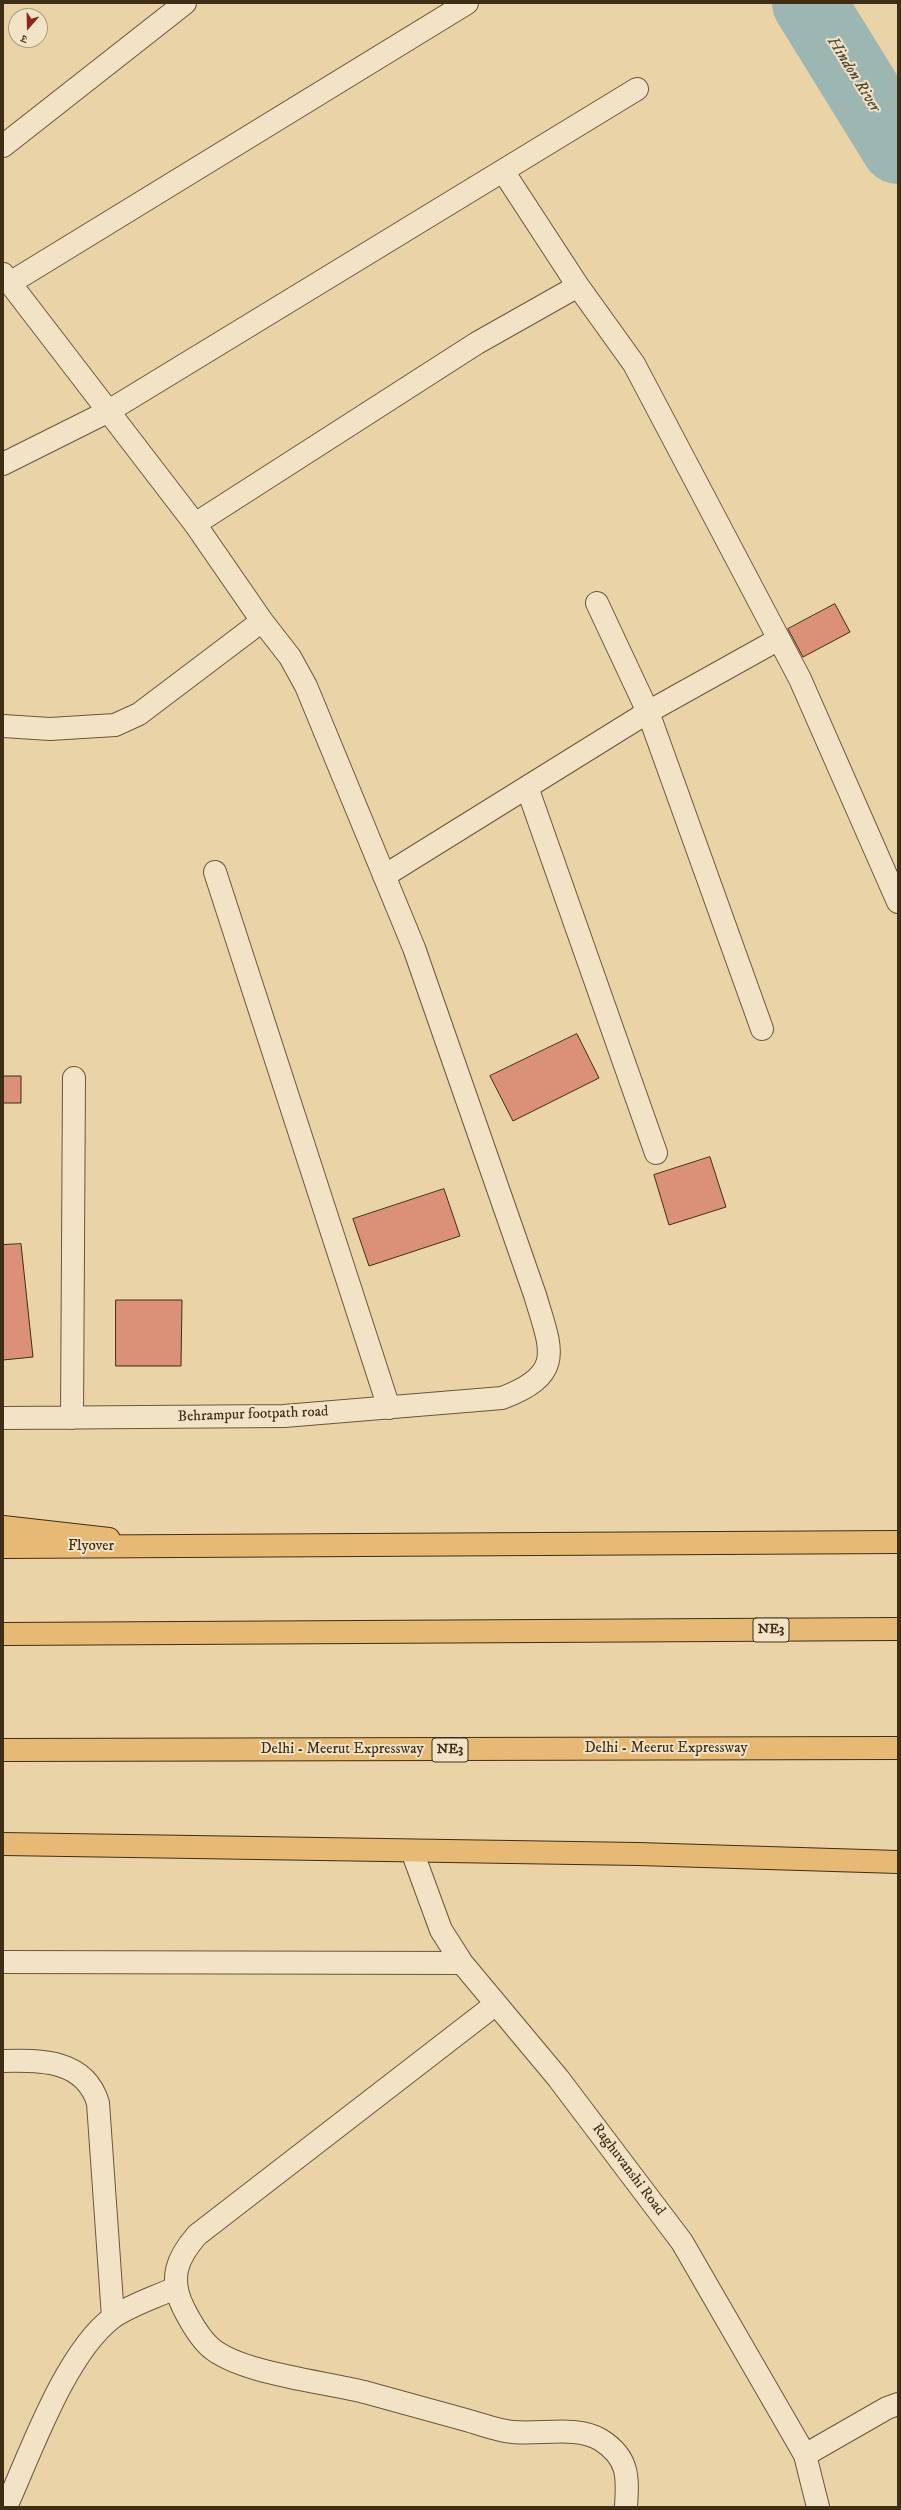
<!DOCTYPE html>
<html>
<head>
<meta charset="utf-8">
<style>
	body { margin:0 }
	#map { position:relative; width:901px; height:2510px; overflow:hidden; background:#ebd3a8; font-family:"IM FELL DW Pica","Noto Serif Devanagari",serif }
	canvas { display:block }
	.frame { position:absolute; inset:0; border:4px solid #3f2d16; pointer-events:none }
	.north { position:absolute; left:8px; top:8px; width:40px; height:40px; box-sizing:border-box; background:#f2e2c6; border:1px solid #aa9a80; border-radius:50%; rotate:200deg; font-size:11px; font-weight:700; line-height:16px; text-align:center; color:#3f2d16 }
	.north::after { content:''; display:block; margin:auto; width:14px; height:18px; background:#8f2418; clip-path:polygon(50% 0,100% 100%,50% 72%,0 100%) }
</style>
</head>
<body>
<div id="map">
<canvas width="901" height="2510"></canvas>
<div class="frame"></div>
<div class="north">उ</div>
</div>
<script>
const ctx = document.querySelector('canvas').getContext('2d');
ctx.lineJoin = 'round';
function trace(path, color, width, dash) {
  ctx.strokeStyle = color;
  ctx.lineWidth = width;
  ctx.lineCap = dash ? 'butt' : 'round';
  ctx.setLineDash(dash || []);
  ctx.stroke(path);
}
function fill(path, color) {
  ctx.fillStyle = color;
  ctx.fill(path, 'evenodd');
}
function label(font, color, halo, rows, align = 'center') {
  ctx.font = font + ' "IM FELL DW Pica",serif';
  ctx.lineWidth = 4;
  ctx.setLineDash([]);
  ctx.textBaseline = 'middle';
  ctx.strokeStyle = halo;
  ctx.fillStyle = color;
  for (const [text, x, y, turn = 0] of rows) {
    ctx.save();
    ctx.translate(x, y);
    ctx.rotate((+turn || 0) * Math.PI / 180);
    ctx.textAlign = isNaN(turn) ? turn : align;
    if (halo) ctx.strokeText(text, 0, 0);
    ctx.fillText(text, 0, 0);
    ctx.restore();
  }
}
const river = new Path2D(`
	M809 3 898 147`);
const building = new Path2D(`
	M835 604 850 632 803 657 788 629Z
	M577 1034 599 1078 513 1121 490 1076Z
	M3 1076H21V1103H3Z
	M710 1157 726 1207 669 1225 654 1175Z
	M444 1189 460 1236 369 1266 353 1219Z
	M21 1244 33 1357 3 1360V1245Z
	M116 1300H182L181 1366H116Z`);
const minor = new Path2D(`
	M3 146 185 3
	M503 171 578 286 634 364 800 679 898 902
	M3 274 195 524 262 621 290 657 306 686 414 948 535 1295C551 1349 566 1374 502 1398L284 1416 3 1418
	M10 283 467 3
	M3 464 107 412 637 89
	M195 524 477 343 578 286
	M597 603 648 712 762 1029
	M3 726 50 729 115 725 139 714 262 621
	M527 787 656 1153
	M215 872 389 1408
	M384 876 648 712 779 639
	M72 1418 74 1078
	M412 1851 441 1930 462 1963 558 2078 682 2242 805 2455 818 2507
	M3 1962 462 1963
	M496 2004 197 2235C177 2258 169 2278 183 2307 190 2321 198 2336 210 2347 240 2374 328 2382 368 2393 401 2402 433 2411 466 2420 481 2424 498 2431 513 2432 540 2435 577 2425 601 2440 629 2458 628 2477 626 2507
	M3 2061C42 2060 85 2060 98 2103L113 2317
	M805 2455 887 2408 898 2404
	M6 2507C31 2452 65 2354 112 2318 128 2306 156 2297 175 2288`);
const major = new Path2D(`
	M3 1527 109 1539`);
const highway = new Path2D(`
	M3 1547 898 1542
	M3 1634 898 1629
	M3 1750 898 1748
	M3 1844 638 1854 898 1862`);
const shields = [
	[771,1630,36],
	[450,1750,36]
];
const shieldNames = [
	["NE3",771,1630],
	["NE3",450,1750]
];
const streetNames = [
	["Behrampur footpath road",253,1415,-2],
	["Flyover",91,1547],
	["Delhi - Meerut Expressway",666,1749],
	["Delhi - Meerut Expressway",342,1750],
	["Raghuvanshi Road",628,2170,53]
];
const waterNames = [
	["Hindon River",853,75,58]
];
trace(river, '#9cb6b2', 74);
fill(building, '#db9078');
trace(building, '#3f2d16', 1);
trace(minor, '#6a563a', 24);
trace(major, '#3f2d16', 24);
trace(highway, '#3f2d16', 24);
trace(minor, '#f2e2c6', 22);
trace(major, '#e6ba74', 22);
trace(highway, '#e6ba74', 22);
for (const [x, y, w] of shields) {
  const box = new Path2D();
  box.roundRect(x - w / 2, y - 12, w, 24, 3);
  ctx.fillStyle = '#f2e2c6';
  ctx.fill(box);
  trace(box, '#3f2d16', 1);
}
label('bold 14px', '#3f2d16', null, shieldNames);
label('15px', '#3f2d16', '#f2e2c6', streetNames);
label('italic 16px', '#524835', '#f2e2c6', waterNames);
</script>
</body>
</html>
